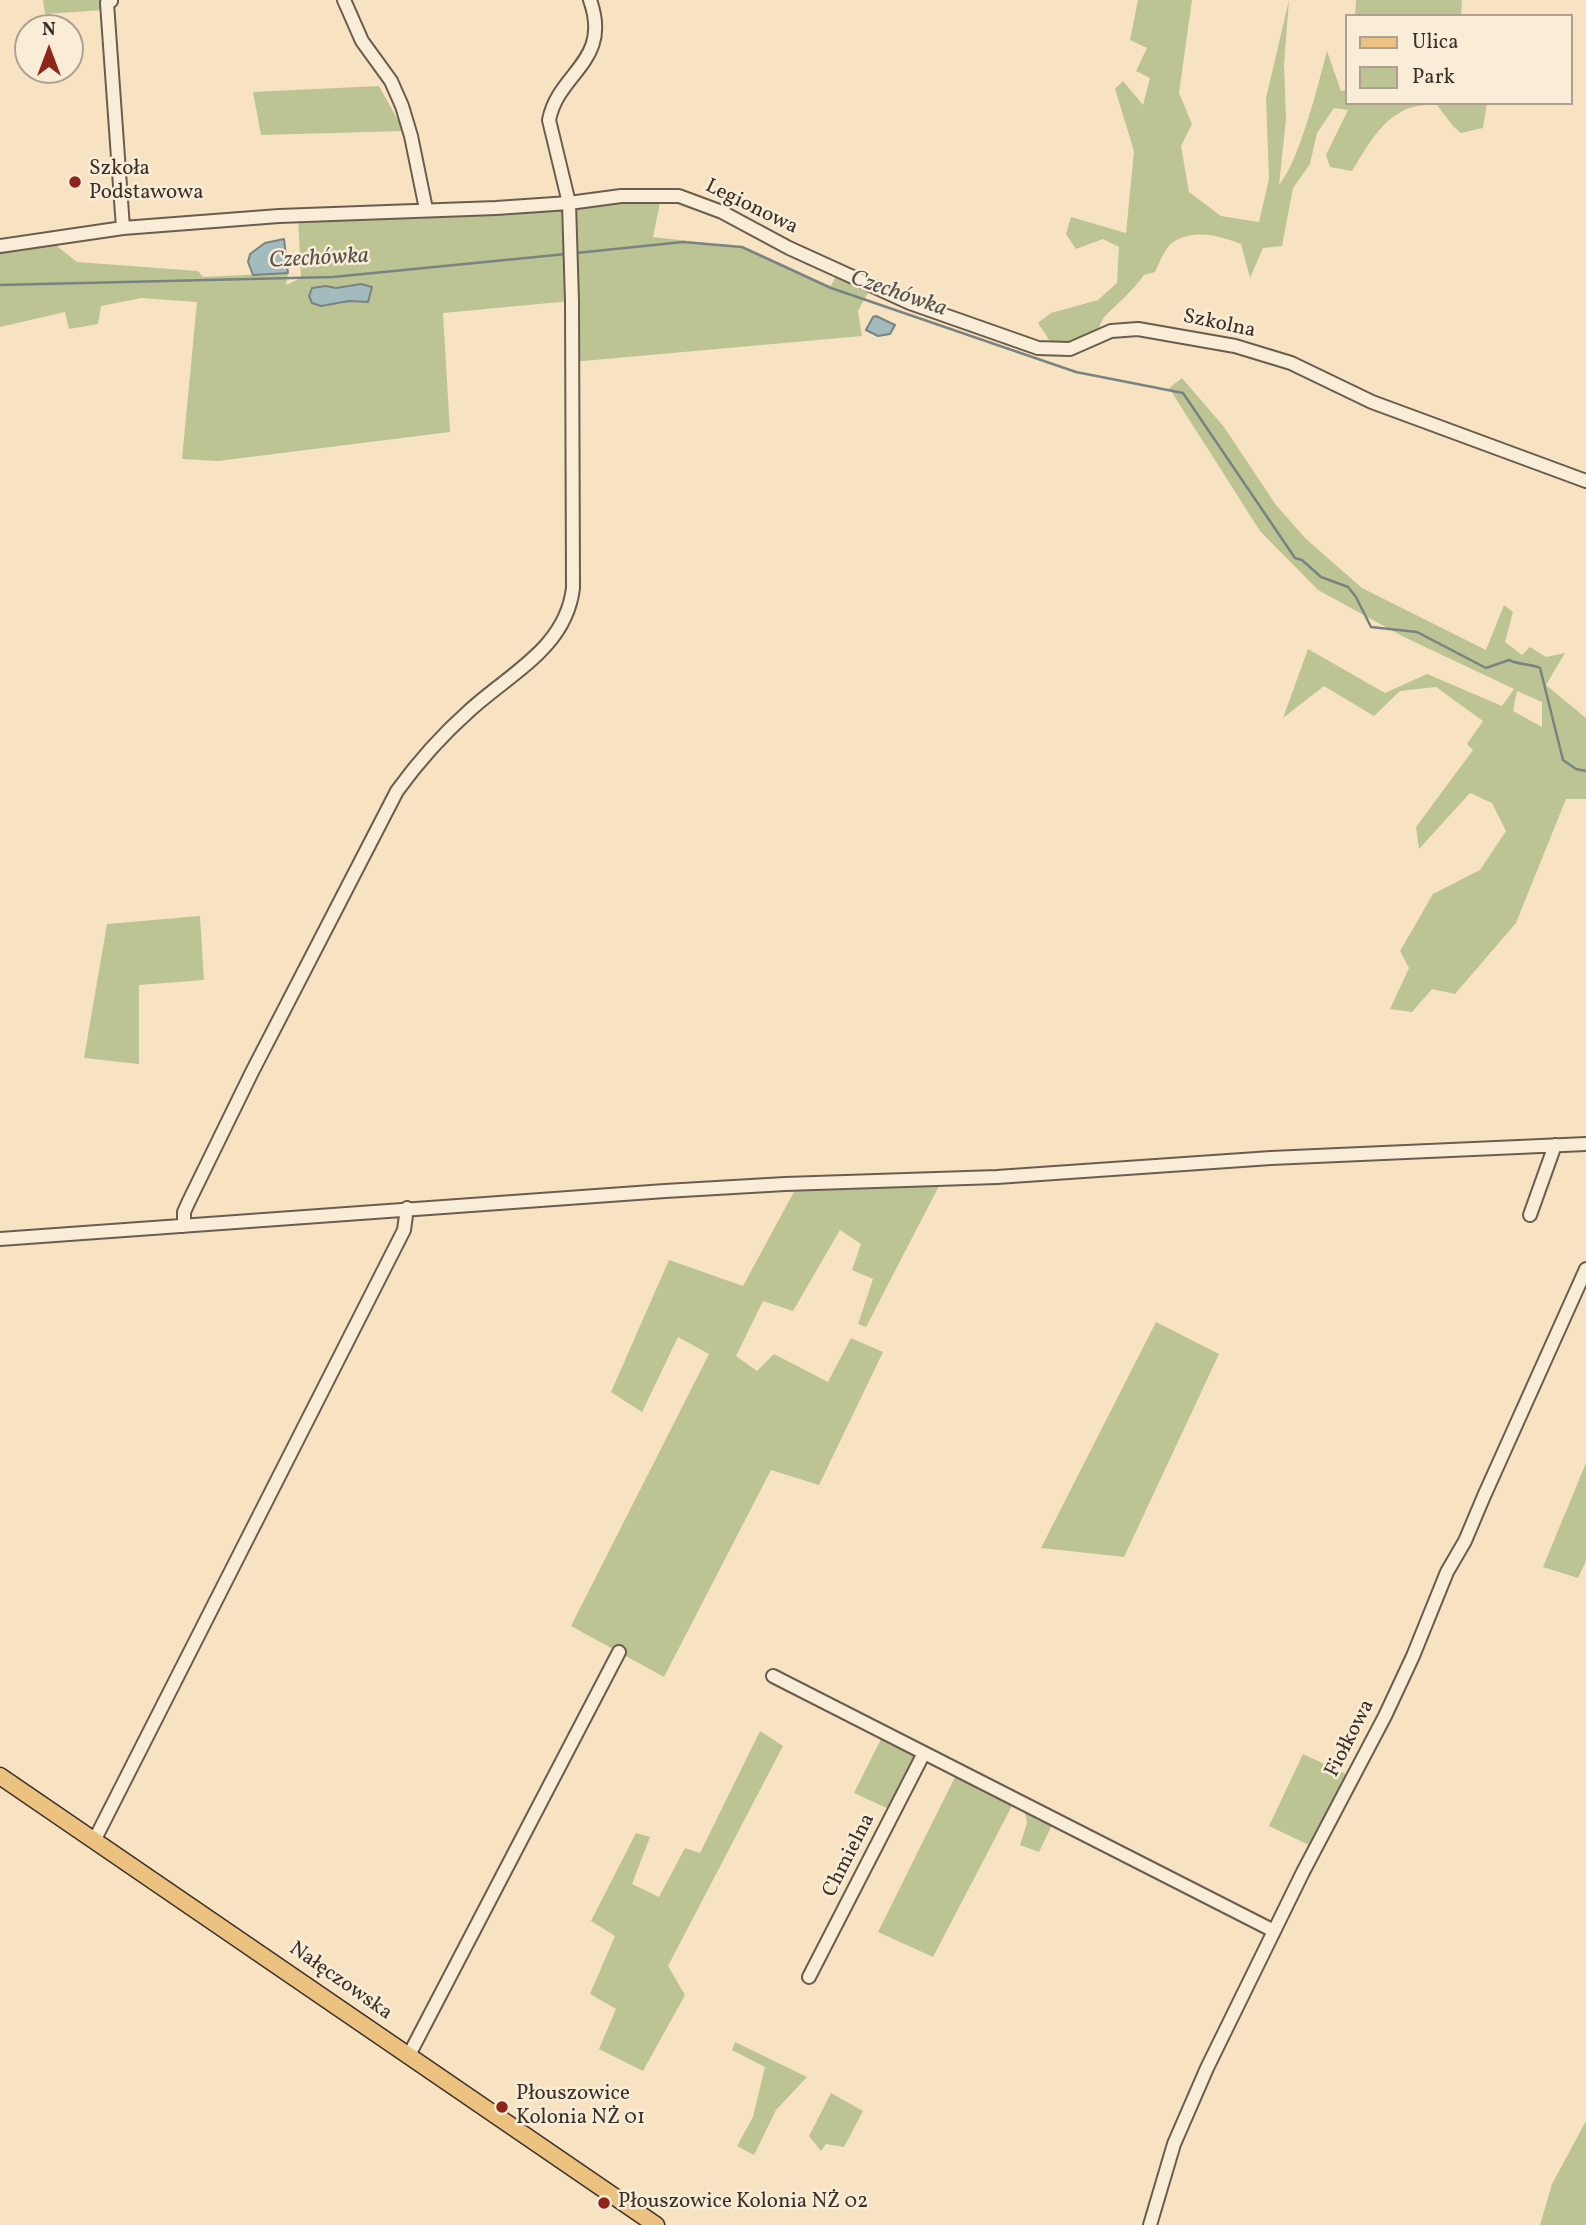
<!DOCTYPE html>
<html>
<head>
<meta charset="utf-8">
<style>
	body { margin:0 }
	#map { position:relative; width:1586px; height:2225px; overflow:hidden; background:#f7e3c1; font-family:Vollkorn,serif }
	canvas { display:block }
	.legend { position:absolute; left:1345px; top:14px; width:228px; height:91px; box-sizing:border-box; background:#faedd7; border:2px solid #aea191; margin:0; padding:9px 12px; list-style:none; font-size:21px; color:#3b3029 }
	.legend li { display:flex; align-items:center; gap:14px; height:35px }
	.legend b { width:35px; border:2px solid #aea191 }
	.north { position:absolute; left:14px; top:14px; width:70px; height:70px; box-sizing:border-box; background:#faedd7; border:2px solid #aea191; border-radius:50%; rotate:0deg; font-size:19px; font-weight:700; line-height:28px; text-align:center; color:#3b3029 }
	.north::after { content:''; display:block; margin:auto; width:24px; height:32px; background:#8f2418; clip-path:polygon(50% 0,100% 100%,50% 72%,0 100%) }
</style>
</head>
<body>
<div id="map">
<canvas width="1586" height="2225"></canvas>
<ul class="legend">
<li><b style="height:9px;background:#ecc280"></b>Ulica</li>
<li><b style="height:19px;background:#bcc493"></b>Park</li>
</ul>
<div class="north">N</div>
</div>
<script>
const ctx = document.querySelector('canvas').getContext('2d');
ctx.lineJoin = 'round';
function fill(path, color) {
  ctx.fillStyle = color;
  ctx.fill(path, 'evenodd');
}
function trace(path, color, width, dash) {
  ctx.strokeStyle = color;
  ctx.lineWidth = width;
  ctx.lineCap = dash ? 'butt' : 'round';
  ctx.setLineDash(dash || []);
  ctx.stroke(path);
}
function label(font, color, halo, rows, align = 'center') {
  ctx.font = font + ' Vollkorn,serif';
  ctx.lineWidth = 5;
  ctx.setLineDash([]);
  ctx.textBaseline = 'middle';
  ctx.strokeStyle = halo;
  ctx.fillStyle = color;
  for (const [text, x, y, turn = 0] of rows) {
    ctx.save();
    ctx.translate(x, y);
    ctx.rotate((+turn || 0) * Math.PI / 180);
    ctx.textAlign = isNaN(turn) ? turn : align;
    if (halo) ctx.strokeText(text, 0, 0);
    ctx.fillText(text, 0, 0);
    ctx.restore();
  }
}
const green = new Path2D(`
	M43 0H102L103 10 45 14Z
	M1138 0H1192L1179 93 1192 124 1181 146 1189 192 1221 216 1259 222 1269 179 1266 98 1289 0 1284 64 1286 119 1279 185C1300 159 1318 85 1327 51L1341 91 1346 90V103H1487L1483 128 1461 133 1453 126 1437 105C1391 101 1373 137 1352 171L1330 167 1326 155 1348 110 1334 108 1317 133 1310 164 1293 188 1282 246 1263 248 1250 278 1241 244C1220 236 1193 228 1172 243 1164 249 1159 264 1155 272L1144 275C1131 293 1121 300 1106 315 1102 319 1101 324 1098 329 1087 343 1069 345 1053 346L1038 323 1051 313 1098 300 1117 283 1119 247 1103 239 1076 249 1066 234 1071 217 1126 233 1134 151 1115 89 1123 81 1143 105 1150 78 1136 71 1147 48 1130 40Z
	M1356 0H1462L1461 16H1355Z
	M379 86 404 131 261 135 253 92Z
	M661 198 653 237 742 247 830 288 837 273 870 289 858 311 862 336 572 362 571 301 443 313 450 432 218 461 182 459 197 302 141 298 101 306 98 324 69 329 65 312 0 327V249L57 239 58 247 77 262 198 271 203 277 288 273 286 285 301 278 298 215Z
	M1182 378 1224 427 1276 505 1306 539 1362 588 1486 650 1504 605 1513 612 1505 642 1522 655 1530 647 1546 657 1565 653 1546 685 1586 718V799H1566L1516 923 1455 994 1432 989 1412 1012 1390 1009 1409 968 1400 951 1433 894 1480 870 1506 831 1492 803 1470 793 1419 849 1416 827 1473 750 1467 744 1483 721 1436 687 1400 691 1374 716 1324 686 1283 718 1308 649 1385 693 1427 674 1502 706 1514 689 1404 637 1318 590 1260 531 1169 388ZM1517 691 1542 702V727L1513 711Z
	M200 916 204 980 139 985V1064L84 1058 107 924Z
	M939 1186 866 1327 858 1324 873 1279 852 1270 861 1244 840 1230 793 1311 763 1301 736 1356 757 1371 774 1354 828 1382 851 1338 883 1352 819 1485 771 1470 664 1677 571 1626 709 1354 678 1337 642 1412 611 1392 669 1260 743 1286 796 1188Z
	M1156 1322 1219 1354 1124 1557 1041 1548Z
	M1586 1463V1561L1578 1578 1543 1567Z
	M760 1731 783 1746 668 1966 685 1995 643 2071 599 2049 616 2009 590 1994 615 1936 591 1921 636 1833 650 1837 632 1884 659 1897 685 1848 700 1853Z
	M882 1737 917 1754 889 1809 854 1793Z
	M1303 1754 1348 1775 1311 1846 1269 1826Z
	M957 1773 1014 1802 933 1957 878 1932Z
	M1024 1807 1054 1821 1039 1852 1020 1845 1027 1823Z
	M735 2042 807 2077 776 2110 754 2155 737 2146 753 2117 765 2067 732 2050Z
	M831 2093 863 2111 844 2147 826 2144 821 2151 809 2136Z
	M1586 2121V2225H1540L1552 2184Z`);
const water = new Path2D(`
	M284 239 288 273 253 275 248 262 250 254 265 243Z
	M361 284 372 287 368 302 349 301 321 306 312 303 309 296 312 288 326 286 336 288Z
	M876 316 895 325 890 334 878 336 866 330 873 317Z`);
const stream = new Path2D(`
	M576 253 683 242 742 247 831 288 1076 372 1183 393 1295 558 1302 560 1321 577 1348 587 1356 597 1371 627 1417 632 1486 668 1509 660C1522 666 1530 663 1540 668L1563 760 1576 769 1586 771
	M0 285 333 277 566 254`);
const minor = new Path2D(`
	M344 0 362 41 391 81 402 106 411 136 426 209
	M111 1 107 3 123 228
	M0 246 123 228 279 216 496 208 569 203 621 196H679L722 212 789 248 910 303 1038 348 1070 349 1111 331 1138 329 1235 346 1291 363 1372 402 1586 481
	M1530 1215 1555 1145
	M184 1226V1212L189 1201 252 1072 397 791C418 762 442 735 469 711 509 674 566 648 573 588L572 301 569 203 549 120C559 71 612 62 590 0
	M0 1239 665 1191 785 1184 997 1177 1271 1158 1586 1144
	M773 1676 1274 1931
	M95 1839 404 1230 407 1208
	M809 1977 924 1753
	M409 2055 619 1652
	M1150 2225 1174 2144 1207 2068 1303 1872 1385 1716 1413 1656 1447 1572 1465 1541 1484 1496 1586 1269`);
const major = new Path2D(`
	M0 1776 656 2225`);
const markers = [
	[75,182,7,"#8f2418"],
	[502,2107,7,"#8f2418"],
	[604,2203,7,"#8f2418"]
];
const poiNames = [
	["Szkoła",89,170],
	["Podstawowa",89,194],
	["Płouszowice",516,2095],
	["Kolonia NŻ 01",516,2119],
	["Płouszowice Kolonia NŻ 02",618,2203]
];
const streetNames = [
	["Legionowa",751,208,26],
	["Szkolna",1219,325,12],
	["Fiołkowa",1351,1739,-63],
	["Chmielna",850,1856,-63],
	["Nałęczowska",340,1982,35]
];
const waterNames = [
	["Czechówka",319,260,-3],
	["Czechówka",898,295,19]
];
fill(green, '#bcc493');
fill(water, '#a2bbbd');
trace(water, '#798382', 2);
trace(stream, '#798382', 2.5);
trace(minor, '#6a5d4f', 16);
trace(major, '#3b3029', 19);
trace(minor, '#faedd7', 12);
trace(major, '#ecc280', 16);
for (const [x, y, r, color] of markers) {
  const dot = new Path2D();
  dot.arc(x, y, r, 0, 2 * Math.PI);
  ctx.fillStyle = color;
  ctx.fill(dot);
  trace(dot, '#faedd7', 2.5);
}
label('21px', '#3b3029', '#faedd7', poiNames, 'left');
label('21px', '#3b3029', '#faedd7', streetNames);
label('italic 23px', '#55534e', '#faedd7', waterNames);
</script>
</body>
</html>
